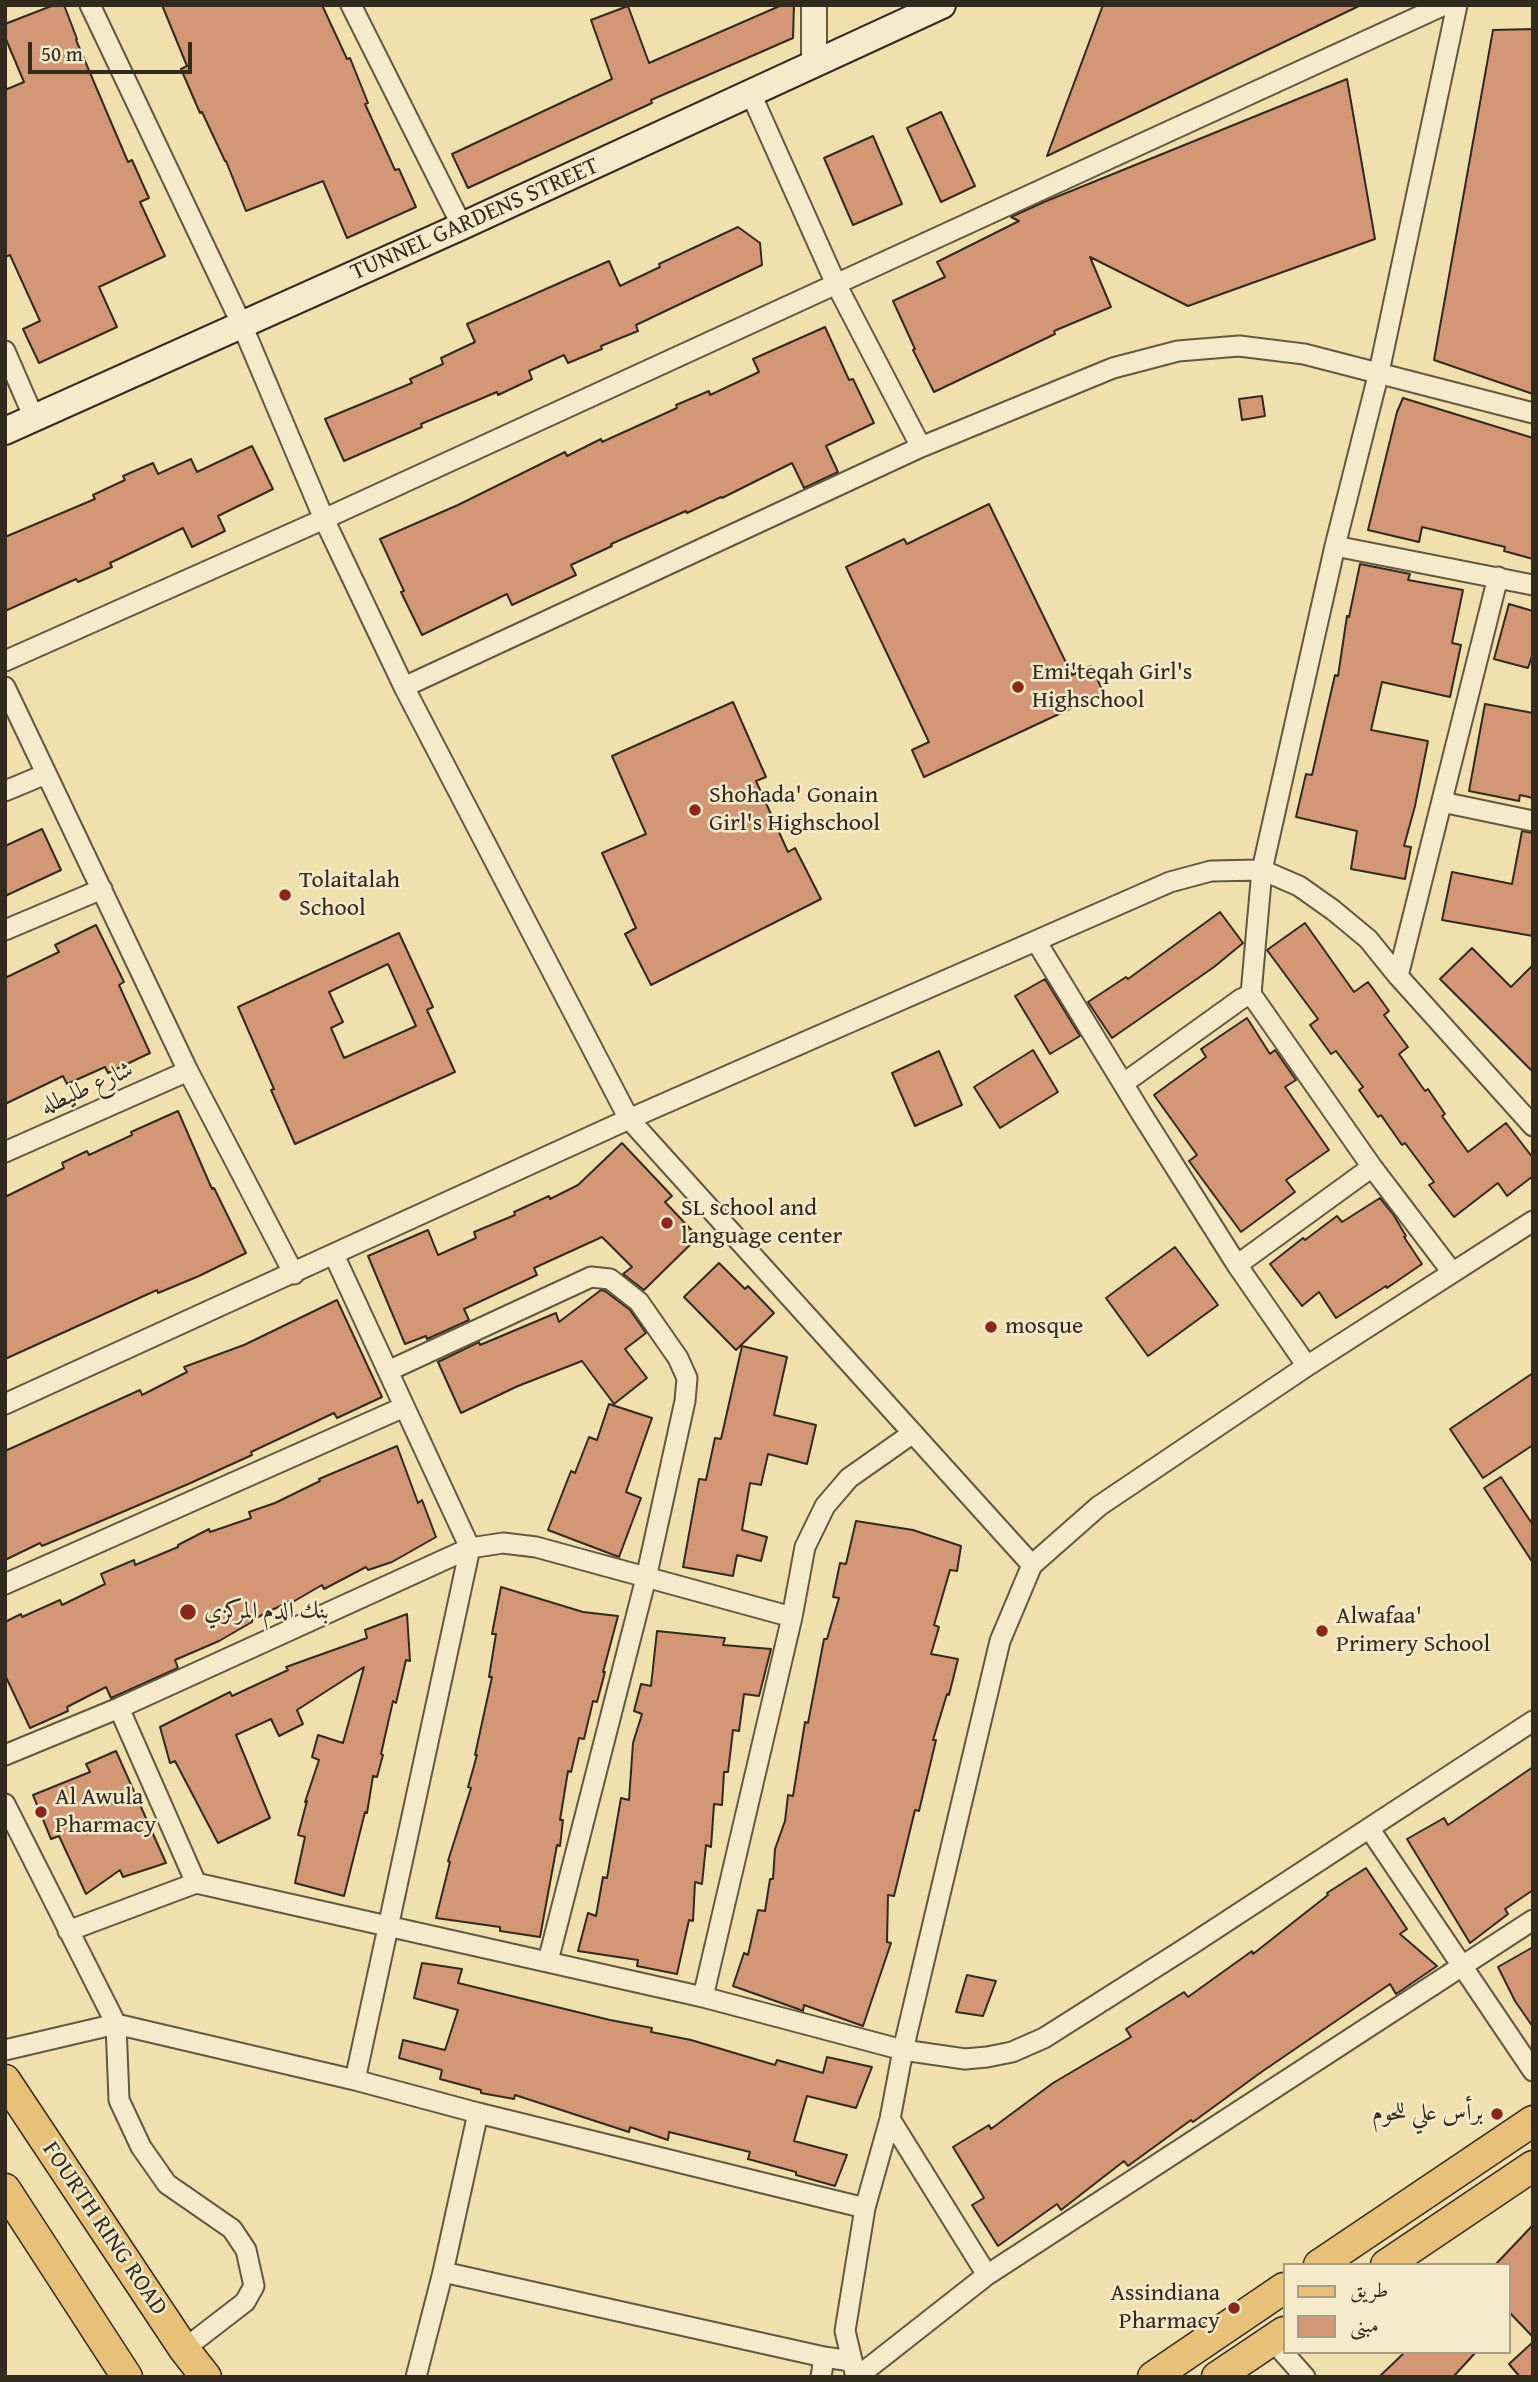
<!DOCTYPE html>
<html>
<head>
<meta charset="utf-8">
<style>
	body { margin:0 }
	#map { position:relative; width:1538px; height:2382px; overflow:hidden; background:#f0e0ae; font-family:"Gentium Book Plus",Amiri,serif }
	canvas { display:block }
	.frame { position:absolute; inset:0; border:7px solid #332a1e; pointer-events:none }
	.legend { position:absolute; left:1283px; top:2263px; width:228px; height:91px; box-sizing:border-box; background:#f5ebca; border:2px solid #a79e85; margin:0; padding:9px 12px; list-style:none; font-size:21px; color:#332a1e }
	.legend li { display:flex; align-items:center; gap:14px; height:35px }
	.legend b { width:35px; border:2px solid #a79e85 }
	.scale { position:absolute; left:28px; top:42px; width:164px; height:32px; box-sizing:border-box; border:4px solid #332a1e; border-top:0; padding-left:9px; font-size:21px; line-height:24px; white-space:nowrap; color:#332a1e; -webkit-text-stroke:5px #f5ebca; paint-order:stroke }
</style>
</head>
<body>
<div id="map">
<canvas width="1538" height="2382"></canvas>
<div class="frame"></div>
<ul class="legend">
<li><b style="height:9px;background:#e8c077"></b>طريق</li>
<li><b style="height:19px;background:#d39776"></b>مبنى</li>
</ul>
<div class="scale">50 m</div>
</div>
<script>
const ctx = document.querySelector('canvas').getContext('2d');
ctx.lineJoin = 'round';
function fill(path, color) {
  ctx.fillStyle = color;
  ctx.fill(path, 'evenodd');
}
function trace(path, color, width, dash) {
  ctx.strokeStyle = color;
  ctx.lineWidth = width;
  ctx.lineCap = dash ? 'butt' : 'round';
  ctx.setLineDash(dash || []);
  ctx.stroke(path);
}
function label(font, color, halo, rows, align = 'center') {
  ctx.font = font + ' "Gentium Book Plus",Amiri,serif';
  ctx.lineWidth = 5;
  ctx.setLineDash([]);
  ctx.textBaseline = 'middle';
  ctx.strokeStyle = halo;
  ctx.fillStyle = color;
  for (const [text, x, y, turn = 0] of rows) {
    ctx.save();
    ctx.translate(x, y);
    ctx.rotate((+turn || 0) * Math.PI / 180);
    ctx.textAlign = isNaN(turn) ? turn : align;
    if (halo) ctx.strokeText(text, 0, 0);
    ctx.fillText(text, 0, 0);
    ctx.restore();
  }
}
const building = new Path2D(`
	M54 5H64L77 39 76 40 128 162 132 160 149 198 140 202 165 256 99 287 117 327 39 363 23 329 40 321 10 255 5 257V90L24 82 5 37V24Z
	M162 5H322L347 59 350 58 368 103 365 104 395 170 399 169 416 207 347 238 323 181 246 211 226 161H225L202 112 200 113 181 69 187 66Z
	M782 5H794L793 38 651 100 652 103 468 188 452 154 612 79 591 20 628 6 649 63Z
	M1103 5H1361L1047 156Z
	M1533 29V394L1434 360 1493 30Z
	M1347 79 1375 239 1188 306 1090 257 1111 307 1054 331 1055 334 934 392 913 350 915 349 893 301 945 277 937 262 1019 221 1011 217 1044 202Z
	M941 112 975 186 941 202 907 128Z
	M873 136 902 204 853 225 824 158Z
	M738 227 760 243 762 265 636 325 638 331 601 346 602 349 568 363 564 355 529 371 532 379 498 395 497 392 421 424 422 427 344 461 325 419 412 383 410 379 443 364 441 358 475 342 467 324 609 261 620 286 660 267 659 264Z
	M825 327 849 380 853 379 874 423 826 446 838 472 804 488 792 463 722 498 721 497 687 513 686 511 611 544 612 546 571 565 576 575 512 605 507 594 422 635 401 592 404 591 380 539 458 505 565 452 567 456 601 439 602 442 677 408 676 405 709 391 710 395 759 372 753 359Z
	M1262 396 1265 416 1242 420 1239 399Z
	M1403 398 1533 438V559L1504 551 1505 547 1422 527 1419 542 1368 530 1397 412Z
	M252 446 273 489 218 516 225 531 192 547 183 528 110 563 112 567 78 582 76 579 5 611V537L95 499 93 495 125 480 123 476 153 463 158 474 191 459 197 472Z
	M989 504 1072 675 1091 666 1104 693 924 777 912 750 929 742 846 567 904 539 907 544Z
	M1360 564 1410 574 1408 580 1463 590 1452 643 1461 645 1450 697 1382 682 1371 730 1428 741 1415 806 1404 846 1411 847 1405 879 1351 869 1357 831 1296 817 1306 774 1312 775 1335 675 1338 676 1347 616 1349 617Z
	M1509 604 1533 611V653L1528 668 1494 659Z
	M733 702 766 777 756 781 788 852 795 848 821 899 651 985 625 934 636 928 602 853 646 834 612 756Z
	M1485 704 1533 713V798L1520 795 1519 801 1469 791Z
	M42 829 61 870 5 896V846Z
	M1522 831 1533 833V936L1442 920 1452 872 1512 884Z
	M1220 912 1243 943 1214 967 1112 1038 1088 1002 1126 977 1128 979Z
	M1305 923 1354 992 1368 982 1389 1011 1384 1015 1408 1047 1399 1054 1425 1091 1428 1089 1445 1114 1442 1116 1468 1152 1506 1123 1533 1158V1176L1507 1196 1498 1183 1454 1217 1429 1185 1434 1182 1405 1143 1402 1145 1381 1115 1378 1117 1359 1090 1363 1087 1336 1051 1331 1054 1310 1025 1318 1019 1267 950Z
	M96 925 124 982 119 985 150 1053 108 1073 105 1067 67 1084 63 1076 5 1104V978L59 952 55 945Z
	M399 933 433 1007 427 1010 455 1072 295 1144 271 1090 274 1089 238 1007ZM388 964 416 1026 344 1058 331 1028 343 1022 329 992Z
	M1472 948 1511 987 1533 965V1072L1440 979Z
	M1045 979 1080 1036 1050 1054 1015 996Z
	M1247 1018 1270 1054 1275 1050 1296 1080 1285 1087 1329 1150 1286 1180 1295 1192 1241 1232 1189 1161 1197 1155 1154 1095 1206 1057 1201 1049Z
	M1033 1050 1058 1092 1000 1128 974 1087Z
	M939 1051 962 1105 915 1126 892 1073Z
	M178 1111 212 1189 214 1188 246 1253 199 1276 158 1293 157 1290 5 1359V1197L64 1168 62 1163 87 1151 89 1155 132 1135 131 1132Z
	M622 1143 672 1196 665 1202 698 1237 644 1290 623 1274 632 1267 602 1237 534 1268 537 1275 464 1309 469 1320 427 1339 426 1336 405 1344 368 1256 428 1230 438 1255 476 1238 474 1232 515 1215 514 1212 549 1196 550 1199 578 1185Z
	M1380 1198 1393 1214 1406 1236 1404 1237 1422 1264 1387 1288 1386 1286 1336 1318 1319 1292 1302 1306 1270 1264 1303 1238 1305 1240 1337 1216 1342 1222Z
	M1175 1247 1218 1305 1148 1356 1106 1298Z
	M719 1263 745 1289 748 1286 774 1313 736 1350 684 1297Z
	M601 1290 605 1291 630 1310 646 1333 625 1349 647 1378 614 1404 582 1361 518 1386 461 1413 438 1362 479 1342 480 1345 556 1313 559 1322Z
	M337 1300 382 1397 337 1418 334 1413 251 1452 252 1455 186 1485 42 1546 40 1543 5 1560V1451L140 1390 142 1395 187 1372 184 1367 244 1345Z
	M742 1346 787 1357 774 1415 816 1425 807 1464 768 1454 761 1485 750 1483 742 1530 767 1537 761 1561 737 1555 733 1576 683 1567 699 1479 706 1480 715 1438 721 1439Z
	M1533 1373V1445L1483 1478 1450 1429Z
	M609 1404 652 1418 626 1492 641 1498 619 1557 548 1530 571 1471 575 1473 589 1437 597 1440Z
	M397 1446 418 1503 422 1500 436 1537 392 1562 368 1570 366 1567 324 1589 322 1585 291 1603 290 1601 252 1620V1622L219 1641 175 1660 178 1668 111 1698 106 1687 67 1707 68 1711 30 1728 5 1675V1622L21 1614 22 1617 60 1600 62 1605 105 1584 101 1574 134 1560 135 1565 178 1547V1545L209 1529 210 1532 251 1518 249 1512 275 1503 320 1481 319 1479Z
	M1501 1477 1533 1525V1563L1484 1488Z
	M856 1521 913 1530 961 1546 957 1571 950 1570 934 1625 939 1627 931 1654 958 1659 949 1695 947 1694 933 1740H936L919 1811 915 1810 894 1896 888 1895 887 1942 891 1943 863 2026 804 2005 803 2011 798 2009 733 1986 744 1953 748 1955 758 1910 765 1911 770 1879H773L775 1849 785 1821 788 1795 793 1796 805 1722 808 1723 824 1639H827L839 1598 833 1597 840 1563 846 1564Z
	M501 1587 583 1612 618 1616 603 1672H605L597 1702 593 1701 584 1739 579 1738 571 1772 568 1771 560 1820H563L560 1846 557 1845 540 1937 500 1931V1927L436 1918 450 1862 448 1861 471 1788 468 1787 477 1755H475L492 1677H489L496 1634H492Z
	M407 1614 410 1661 406 1660 396 1703 393 1701 381 1754 383 1755 377 1777 373 1776 367 1813 365 1812 344 1896 295 1883 305 1837 298 1835 307 1801 305 1802 319 1760 312 1757 318 1735 343 1743 364 1667 297 1710 303 1724 279 1736 271 1719 236 1735 270 1818 218 1843 175 1761 170 1763 160 1727 230 1692 232 1696 288 1670 286 1667 367 1638 365 1630Z
	M657 1631 725 1638 723 1645 771 1649 759 1696 744 1694 739 1731 733 1730 728 1772H724L722 1805 714 1804 711 1847 706 1845 702 1884 695 1882 693 1921 689 1920 677 1974 637 1966 638 1960 578 1951 588 1913 596 1916 603 1877 607 1878 621 1798 629 1800 633 1743 642 1714 634 1711 641 1684 651 1686Z
	M116 1751 166 1863 123 1877 120 1870 86 1894 59 1836 51 1839 33 1795 90 1772 86 1764Z
	M1533 1767V1890L1505 1909 1508 1914 1470 1943 1407 1839 1444 1818 1448 1825Z
	M1366 1868 1407 1929 1400 1934 1437 1966 1396 1994 1390 1984 1260 2073 1193 2122 1191 2120 1128 2166 1124 2161 1061 2210 1057 2204 998 2246 972 2205 984 2198 953 2147 989 2125 991 2129 1053 2083 1131 2037 1126 2029 1184 1992 1188 1997 1252 1951 1253 1954 1328 1895 1327 1893Z
	M1533 1947V2027L1515 2001 1498 1967Z
	M422 1963 462 1969 458 1983 610 2020 652 2028 651 2032 691 2040 775 2065 777 2060 823 2073 827 2057 872 2067 856 2108 807 2096 794 2141 847 2155 835 2186 796 2175V2172L748 2159 750 2152 669 2132 668 2140 630 2127 629 2132 515 2095 514 2099 481 2093V2090L440 2079 442 2070 399 2058 403 2040 445 2050 458 2010 414 1998Z
	M967 1975 996 1981 983 2016 956 2012Z
	M1533 2225V2337L1508 2311V2265H1495Z
	M1533 2342V2377H1520L1509 2364Z
	M1405 2352H1476L1453 2377H1379Z`);
const minor = new Path2D(`
	M90 5 242 325 324 519 404 687 629 1119 1032 1565
	M351 5 462 226
	M751 94 836 284 921 447
	M5 351 34 418
	M1335 546 1533 585
	M5 661 324 519 1444 5
	M5 687 188 1071 294 1274
	M404 687 921 447 1113 368 1178 351 1239 346 1304 354 1533 413
	M5 791 46 774
	M1442 802 1533 821
	M5 930 102 889
	M1036 941 1141 1113 1237 1265 1307 1366
	M1398 976 1498 577
	M1251 994 1262 870 1335 546 1379 372 1457 5
	M1124 1083 1241 999 1251 994 1372 1167 1452 1272
	M5 1152 188 1071
	M334 1255 470 1548 355 2080
	M1237 1265 1372 1167
	M388 1371 591 1277 610 1279 639 1302 678 1358 687 1378 685 1401 646 1578 548 1961
	M5 1404 629 1119 1170 882 1211 871 1262 870 1299 886 1333 910 1368 939 1398 976 1533 1126
	M5 1584 404 1407
	M119 1708 196 1883
	M5 1755 119 1708 470 1548 503 1543 536 1547 792 1617
	M5 1804 116 2024 119 2100 141 2147 167 2184 232 2229 246 2250 254 2286 245 2302 184 2349
	M1369 1828 1533 2071
	M68 1931 196 1883 703 1997 903 2050 965 2059 987 2057 1012 2052 1044 2038 1189 1946 1533 1721
	M703 1997 792 1617 805 1547 825 1506 849 1478 913 1433
	M5 2050 116 2024 355 2080 478 2113
	M890 2119 987 2275
	M443 2272 824 2357 851 2361
	M1272 2340 1305 2377
	M416 2377 443 2272 478 2113 865 2208
	M821 2377 824 2357
	M856 2377 845 2331 865 2208 890 2119 903 2050 1000 1641 1032 1565 1099 1506 1307 1366 1533 1221
	M857 2377 987 2275 1533 1920`);
const tertiary = new Path2D(`
	M814 5V64`);
const secondary = new Path2D(`
	M5 431 462 226 942 5`);
const primary = new Path2D(`
	M5 2080 184 2349 206 2377
	M5 2189 127 2377
	M1319 2265 1533 2121
	M1386 2265 1533 2166
	M1153 2377 1284 2288
	M1217 2377 1284 2332`);
const markers = [
	[1018,687,7,"#8f2418"],
	[695,810,7,"#8f2418"],
	[285,895,7,"#8f2418"],
	[667,1223,7,"#8f2418"],
	[991,1327,7,"#8f2418"],
	[188,1612,9,"#8f2418"],
	[1322,1631,7,"#8f2418"],
	[41,1812,7,"#8f2418"],
	[1497,2114,7,"#8f2418"],
	[1234,2308,7,"#8f2418"]
];
const streetNames = [
	["TUNNEL GARDENS STREET",475,220,-24],
	["شارع طليطله",87,1089,-24],
	["FOURTH RING ROAD",104,2229,56]
];
const poiNames = [
	["Emi'teqah Girl's",1032,673],
	["Highschool",1032,701],
	["Shohada' Gonain",709,796],
	["Girl's Highschool",709,824],
	["Tolaitalah",299,881],
	["School",299,909],
	["SL school and",681,1209],
	["language center",681,1237],
	["mosque",1005,1327],
	["بنك الدم المركزي",204,1612],
	["Alwafaa'",1336,1617],
	["Primery School",1336,1645],
	["Al Awula",55,1798],
	["Pharmacy",55,1826],
	["برأس علي للحوم",1483,2114,"right"],
	["Assindiana",1220,2294,"right"],
	["Pharmacy",1220,2322,"right"]
];
fill(building, '#d39776');
trace(building, '#332a1e', 2);
trace(minor, '#625842', 23);
trace(tertiary, '#625842', 28);
trace(secondary, '#332a1e', 30);
trace(primary, '#332a1e', 33);
trace(minor, '#f5ebca', 19);
trace(tertiary, '#f5ebca', 24);
trace(secondary, '#f5ebca', 26);
trace(primary, '#e8c077', 30);
for (const [x, y, r, color] of markers) {
  const dot = new Path2D();
  dot.arc(x, y, r, 0, 2 * Math.PI);
  ctx.fillStyle = color;
  ctx.fill(dot);
  trace(dot, '#f5ebca', 2.5);
}
label('24px', '#332a1e', '#f5ebca', streetNames);
label('24px', '#332a1e', '#f5ebca', poiNames, 'left');
</script>
</body>
</html>
